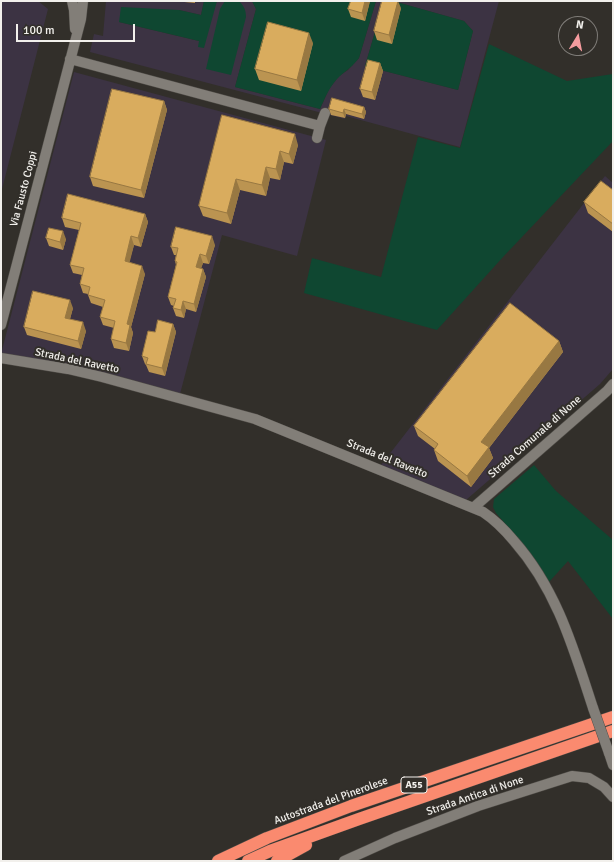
<!DOCTYPE html>
<html>
<head>
<meta charset="utf-8">
<style>
	body { margin:0 }
	#map { position:relative; width:614px; height:862px; overflow:hidden; background:#322f2a; font-family:Signika,sans-serif }
	canvas { display:block }
	.frame { position:absolute; inset:0; border:2px solid #f2f0ec; pointer-events:none }
	.north { position:absolute; left:558px; top:16px; width:40px; height:40px; box-sizing:border-box; background:#322f2a; border:1px solid #7f7c78; border-radius:50%; rotate:10deg; font-size:11px; font-weight:700; line-height:16px; text-align:center; color:#f2f0ec }
	.north::after { content:''; display:block; margin:auto; width:14px; height:18px; background:#f59b9e; clip-path:polygon(50% 0,100% 100%,50% 72%,0 100%) }
	.scale { position:absolute; left:16px; top:24px; width:119px; height:18px; box-sizing:border-box; border:2px solid #f2f0ec; border-top:0; padding-left:5px; font-size:12px; line-height:14px; white-space:nowrap; color:#f2f0ec; -webkit-text-stroke:3px #322f2a; paint-order:stroke }
</style>
</head>
<body>
<div id="map">
<canvas width="614" height="862"></canvas>
<div class="frame"></div>
<div class="north">N</div>
<div class="scale">100 m</div>
</div>
<script>
const ctx = document.querySelector('canvas').getContext('2d');
ctx.lineJoin = 'round';
function fill(path, color) {
  ctx.fillStyle = color;
  ctx.fill(path, 'evenodd');
}
function trace(path, color, width, dash) {
  ctx.strokeStyle = color;
  ctx.lineWidth = width;
  ctx.lineCap = dash ? 'butt' : 'round';
  ctx.setLineDash(dash || []);
  ctx.stroke(path);
}
function label(font, color, halo, rows, align = 'center') {
  ctx.font = font + ' Signika,sans-serif';
  ctx.lineWidth = 4;
  ctx.setLineDash([]);
  ctx.textBaseline = 'middle';
  ctx.strokeStyle = halo;
  ctx.fillStyle = color;
  for (const [text, x, y, turn = 0] of rows) {
    ctx.save();
    ctx.translate(x, y);
    ctx.rotate((+turn || 0) * Math.PI / 180);
    ctx.textAlign = isNaN(turn) ? turn : align;
    if (halo) ctx.strokeText(text, 0, 0);
    ctx.fillText(text, 0, 0);
    ctx.restore();
  }
}
const industrial = new Path2D(`
	M1 1H38L48 9 1 193Z
	M106 1H204L201 15 179 10 119 22 199 41 217 1H252L256 9 235 87 320 109 329 89 339 76 348 70 359 58 376 1H384L365 66 458 90 473 31 464 21 393 1H499L460 147 346 116 345 119 90 52 94 34 103 36Z
	M74 72 326 140 297 256 222 235 180 394 1 354Z
	M605 176 613 183V369L600 384 466 500 381 465Z`);
const green = new Path2D(`
	M204 1H217L204 48 198 47 199 41 119 22 121 7 179 10 201 15Z
	M225 1H239C244 6 246 10 246 17L231 75 206 69 220 9 223 4Z
	M252 1H376L359 58C353 66 347 70 340 76 330 85 325 98 320 109L235 87 256 9Z
	M384 1H393L464 21 473 31 458 90 365 66Z
	M489 44 567 81 613 74V141L503 257 437 330 304 293 312 258 381 277 418 137 460 148Z
	M534 465 556 491 613 540V619L568 561 549 582 527 549 496 513 493 507 494 499Z`);
const minor = new Path2D(`
	M72 1 74 10 75 29
	M70 59 320 126 325 113
	M317 138 320 126
	M1 325 81 19 83 1
	M1 358 68 369 102 377 255 419 483 512C495 520 504 529 514 541 557 590 573 647 593 708
	M473 508 607 391 613 384
	M609 753 613 765
	M344 861 395 838 478 806 572 776 589 778 604 787 613 797`);
const highway = new Path2D(`
	M218 861 267 838 351 806 613 717
	M248 861 270 851 359 819 613 731
	M277 861 306 845`);
const minorBridge = new Path2D(`
	M593 708 609 753`);
const wall = new Path2D(`
	M174 1H195V3Z
	M351 1H370L365 21 351 17 348 9Z
	M401 8 392 44 377 40 374 31Z
	M313 43 301 91 259 80 255 69Z
	M380 63 383 71 375 100 363 97 360 89Z
	M164 101 167 110 144 198 93 186 90 177Z
	M364 107 366 112 364 119 346 114 345 118 331 115 329 109Z
	M222 115 298 145 293 164 284 162 280 180 270 178 266 196 240 190 231 224 203 216 199 206Z
	M613 190V232L588 213 584 202Z
	M145 214 148 222 141 247 134 245 129 262 145 274 131 327 133 333 129 351 114 348 111 339 114 328 103 325 100 317 103 307 91 303 88 295V294L83 293 80 284 82 275 73 273 70 265 79 230 65 227 62 218Z
	M46 238 66 239 63 250 49 246Z
	M215 245 209 264 203 263 201 268 203 269 206 277 196 312 186 309 184 318 176 316 173 308 174 306 171 305 168 297 176 265 175 261 176 255H174L171 247Z
	M73 308 70 319 86 331 81 349 27 335 24 327Z
	M173 324 176 332 165 376 149 372 146 365 145 364 142 356 155 332Z
	M559 341 563 352 489 448 493 458 471 487 438 461 434 450 435 449 418 436 414 426Z`);
const shadedWall = new Path2D(`
	M365 1H370L365 21 362 13Z
	M398 1 401 8 392 44 389 35Z
	M309 33 313 43 301 91 297 80Z
	M380 63 383 71 375 100 372 92Z
	M164 101 167 110 144 198 141 190Z
	M364 107 366 112 364 119 362 114Z
	M344 109 346 114 345 118 343 113Z
	M295 134 298 145 293 164 289 154Z
	M280 151 284 162 280 180 276 169Z
	M266 167 270 178 266 196 262 185Z
	M236 179 240 190 231 224 227 213Z
	M145 214 148 222 141 247 138 238Z
	M63 231 66 239 63 250 60 242Z
	M131 236 134 245 128 269 125 261Z
	M212 236 215 245 209 264 206 256Z
	M200 254 203 263 199 275 196 267Z
	M142 266 145 274 131 327 133 333 129 351 126 343 127 324Z
	M203 269 206 277 196 312 194 304Z
	M70 300 73 308 68 326 65 318Z
	M183 301 186 309 184 318 181 310Z
	M83 322 86 331 81 349 78 341Z
	M173 324 176 332 165 376 162 368Z
	M559 341 563 352 489 448 493 458 471 487 467 476 481 442Z`);
const building = new Path2D(`
	M351 1H365L362 13 348 9Z
	M382 1H398L389 35 374 31Z
	M268 22 309 33 297 80 255 69Z
	M368 60 380 63 372 92 360 89Z
	M112 89 164 101 141 190 90 177Z
	M332 98 364 107 362 114 344 109 343 113 329 109Z
	M222 115 295 134 289 154 280 151 276 169 266 167 262 185 236 179 227 213 199 206Z
	M601 181 613 190V224L584 202Z
	M68 194 145 214 138 238 131 236 125 261 142 266 127 324 130 325 126 343 111 339 115 321 100 317 105 300 88 295 90 287 80 284 84 268 70 265 81 223 62 218Z
	M176 227 212 236 206 256 200 254 196 267 203 269 194 304 183 301 181 310 173 308 176 299 168 297 177 262 175 261 178 248 171 247Z
	M49 228 63 231 60 242 46 238Z
	M33 291 70 300 65 318 83 322 78 341 24 327Z
	M510 303 559 341 481 442 489 447 467 476 434 450 438 444 414 426Z
	M158 320 173 324 162 368 146 364 148 358 142 356 148 331 155 332Z`);
const shields = [
	[414,785,26]
];
const shieldNames = [
	["A55",414,785]
];
const streetNames = [
	["Via Fausto Coppi",24,189,-75],
	["Strada del Ravetto",77,361,12],
	["Strada Comunale di None",535,437,-41],
	["Strada del Ravetto",387,459,22],
	["Strada Antica di None",475,796,-19],
	["Autostrada del Pinerolese",331,801,-20]
];
fill(industrial, '#3c3343');
fill(green, '#0f4731');
trace(minor, '#4e4b46', 11);
trace(highway, '#4e4b46', 13);
trace(minor, '#827e78', 10);
trace(highway, '#fa8a6f', 12);
trace(minorBridge, '#4e4b46', 11, []);
trace(minorBridge, '#827e78', 10);
fill(wall, '#bb9451');
fill(shadedWall, '#987842');
fill(building, '#d9ac5e');
trace(building, '#987842', 1);
for (const [x, y, w] of shields) {
  const box = new Path2D();
  box.roundRect(x - w / 2, y - 8, w, 16, 3);
  ctx.fillStyle = '#322f2a';
  ctx.fill(box);
  trace(box, '#f2f0ec', 1);
}
label('bold 10px', '#f2f0ec', null, shieldNames);
label('11px', '#f2f0ec', '#322f2a', streetNames);
</script>
</body>
</html>
